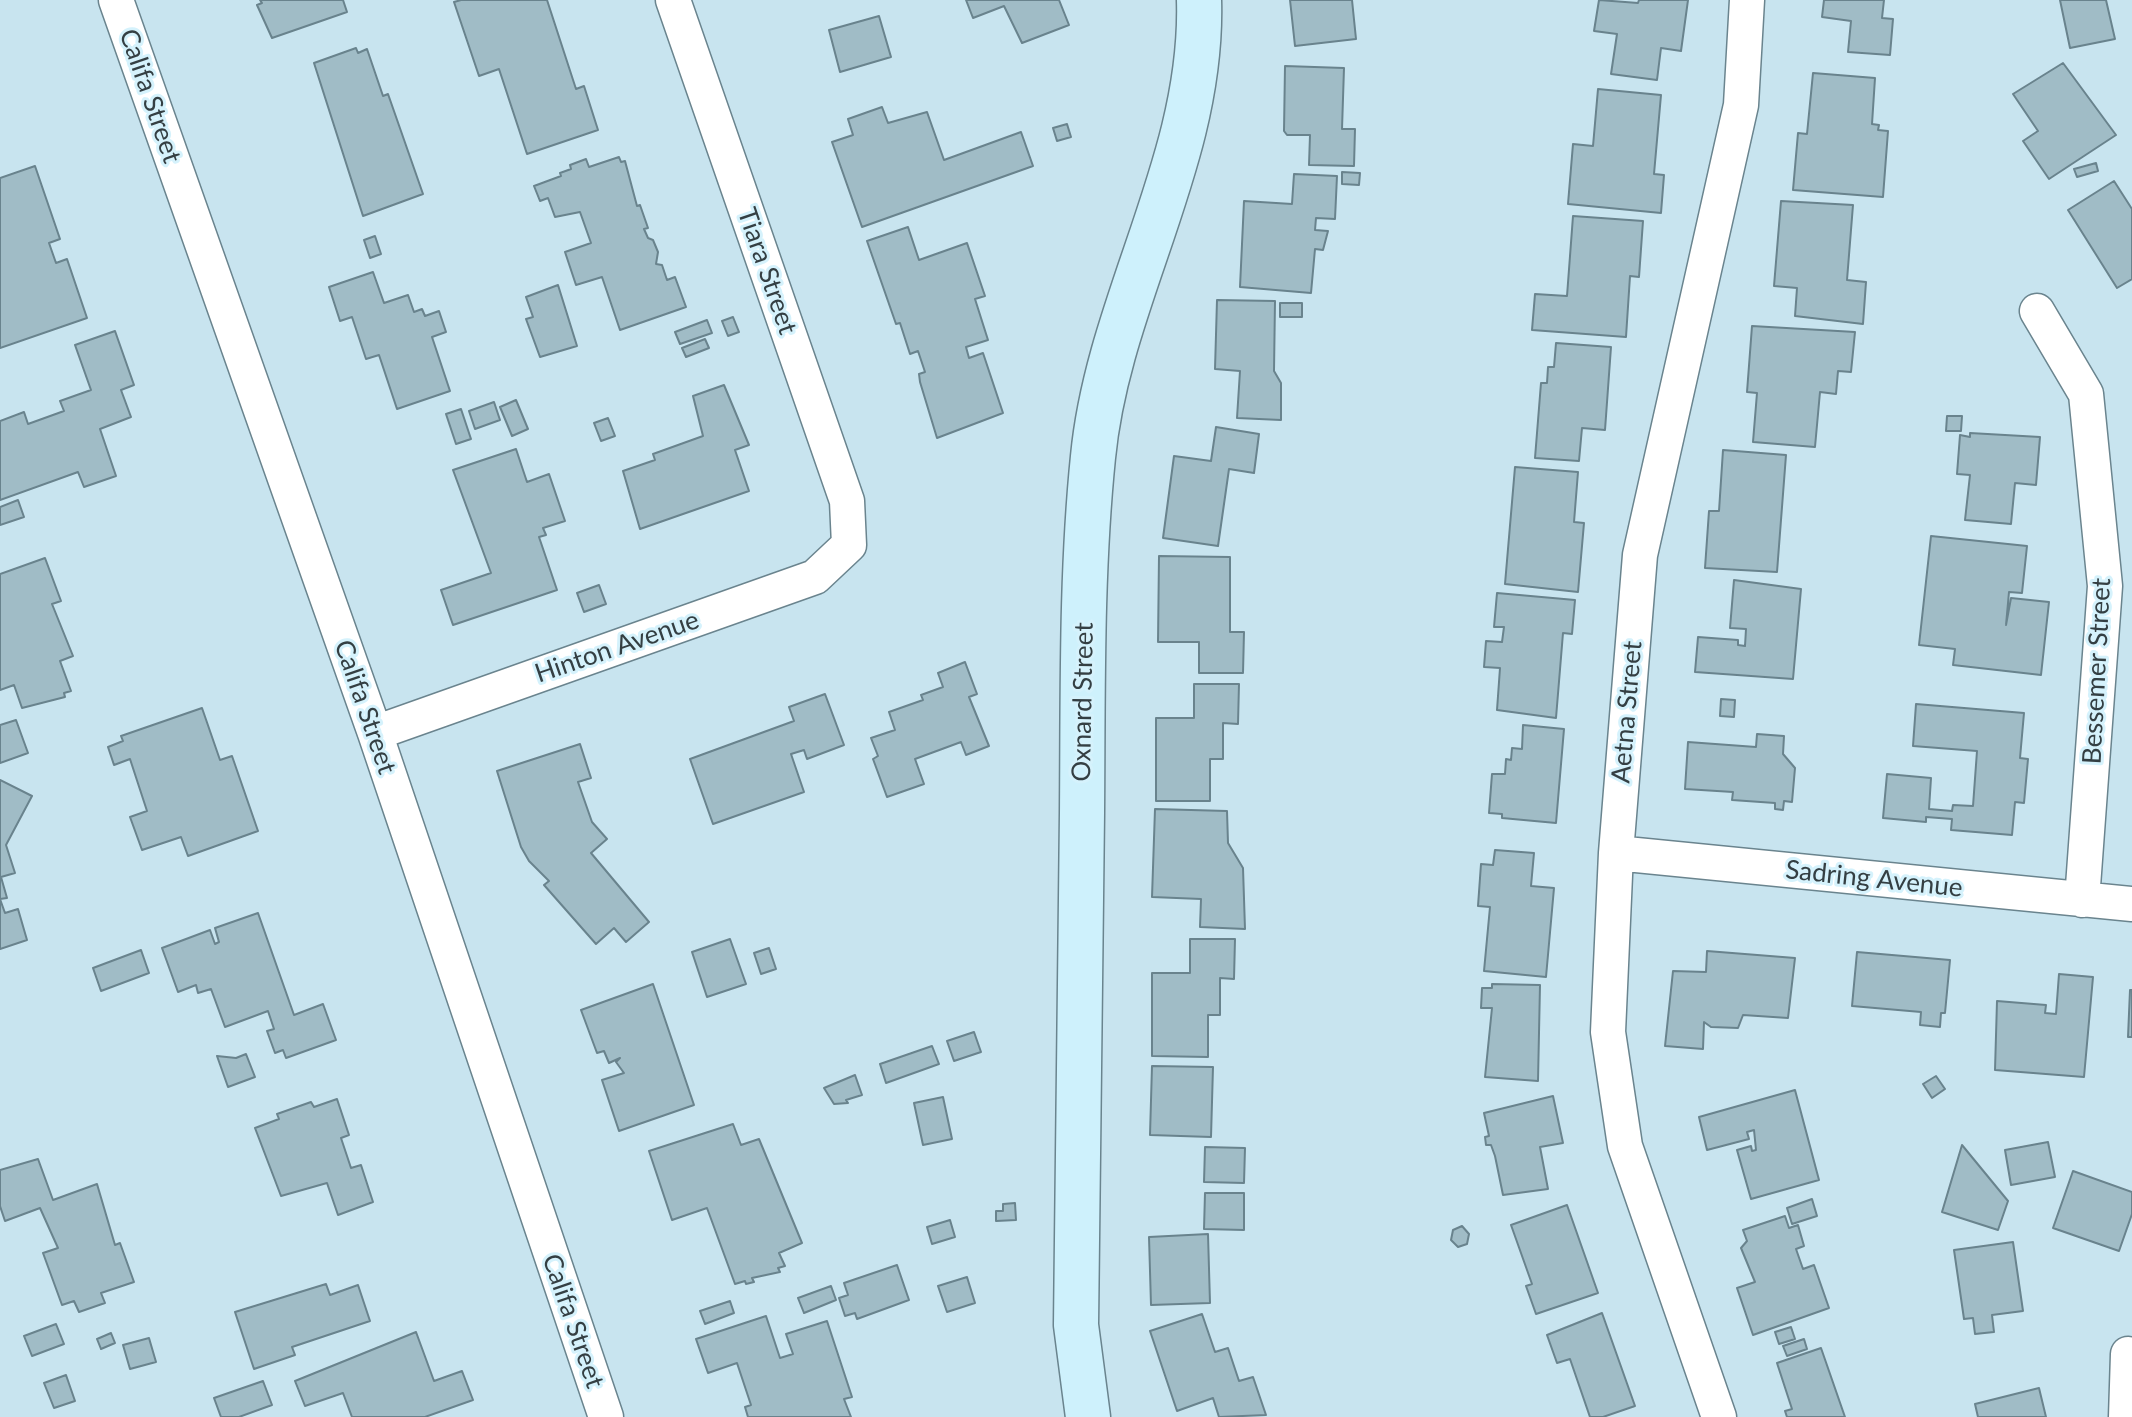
<!DOCTYPE html>
<html>
<head>
<meta charset="utf-8">
<style>
	body { margin:0 }
	canvas { display:block; background:#c8e4ef }
</style>
</head>
<body>
<canvas width="2132" height="1417"></canvas>
<script>
const ctx = document.querySelector('canvas').getContext('2d');
ctx.lineJoin = 'round';
function fill(path, color) {
  ctx.fillStyle = color;
  ctx.fill(path, 'evenodd');
}
function trace(path, color, width, dash) {
  ctx.strokeStyle = color;
  ctx.lineWidth = width;
  ctx.lineCap = dash ? 'butt' : 'round';
  ctx.setLineDash(dash || []);
  ctx.stroke(path);
}
function label(font, color, halo, rows, align = 'center') {
  ctx.font = font + ' Lato,sans-serif';
  ctx.lineWidth = 6;
  ctx.setLineDash([]);
  ctx.textBaseline = 'middle';
  ctx.strokeStyle = halo;
  ctx.fillStyle = color;
  for (const [text, x, y, turn = 0] of rows) {
    ctx.save();
    ctx.translate(x, y);
    ctx.rotate((+turn || 0) * Math.PI / 180);
    ctx.textAlign = isNaN(turn) ? turn : align;
    if (halo) ctx.strokeText(text, 0, 0);
    ctx.fillText(text, 0, 0);
    ctx.restore();
  }
}
const building = new Path2D(`
	M260 0H343L347 12 272 38 257 5 262 3Z
	M461 0H547L576 89 584 86 598 130 527 154 499 69 479 76 454 2Z
	M966 0H1059L1069 25 1022 43 1004 6 973 18Z
	M1290 0H1352L1356 39 1295 46Z
	M1599 0 1638 3 1639 0H1688L1681 51 1661 48 1657 80 1611 74 1617 34 1594 31Z
	M1824 0H1884L1882 18 1893 19 1890 55 1848 52 1851 21 1822 17Z
	M2060 0H2106L2115 39 2070 48Z
	M879 16 891 57 840 72 829 30Z
	M356 48 358 53 367 49 383 96 388 94 423 194 363 216 314 63Z
	M2063 63 2116 135 2049 179 2023 141 2038 131 2013 94Z
	M1285 66 1344 68 1342 129H1355L1354 166 1309 165 1310 135H1287L1284 131Z
	M1813 73 1875 78 1872 124 1879 125 1878 130 1888 131 1883 197 1793 190 1798 133 1807 134Z
	M1598 89 1661 95 1654 174 1664 175 1661 213 1568 204 1573 144 1593 146Z
	M882 107 888 123 927 112 944 160 1021 132 1033 166 862 227 832 142 853 135 848 119Z
	M1067 124 1071 137 1057 141 1053 128Z
	M619 157 621 162 625 161 637 206 640 205 648 228 644 229 648 238 653 240 658 252 656 264 662 265 667 280 675 277 686 307 620 330 602 277 576 285 565 252 591 243 580 212 555 217 548 198 540 201 534 186 561 176 560 173 571 169 570 165 586 159 589 167Z
	M2096 163 2098 171 2077 177 2074 169Z
	M35 166 60 239 49 243 56 263 67 259 87 318 0 348V178Z
	M1342 172 1360 173 1359 185 1342 184Z
	M1294 174 1337 176 1335 219 1316 218 1315 230 1328 231 1323 250 1315 249 1311 293 1240 287 1244 201 1292 204Z
	M2114 181 2132 209V279L2117 288 2068 210Z
	M1781 201 1853 205 1847 280 1866 282 1863 324 1795 316 1797 288 1774 286Z
	M1573 216 1643 221 1639 277 1630 276 1626 337 1532 330 1535 294 1567 296Z
	M908 227 919 260 967 243 985 296 975 299 988 340 966 347 969 358 983 353 1003 413 937 438 920 382 919 374 925 372 918 351 910 354 900 323 896 324 867 241Z
	M375 236 381 254 370 258 364 240Z
	M373 272 384 303 408 295 414 312 422 309 425 316 439 311 446 332 432 337 450 391 397 409 379 355 366 359 352 317 340 321 329 287Z
	M558 285 577 346 540 357 526 319 533 317 526 297Z
	M1217 300 1275 301 1274 371 1281 383V420L1237 418 1240 371 1215 369Z
	M1280 303H1302V317H1280Z
	M733 317 739 332 728 336 722 321Z
	M707 320 712 333 680 344 675 332Z
	M1752 326 1855 332 1851 372 1838 371 1836 394 1820 392 1815 447 1753 442 1757 393 1747 392Z
	M115 331 134 385 121 390 131 417 100 429 116 476 84 487 78 472 0 500V421L24 412 28 424 64 411 60 401 91 390 75 345Z
	M705 339 709 348 686 357 682 348Z
	M1556 343 1611 347 1605 430 1582 428 1579 461 1535 458 1541 383H1547L1548 367H1554Z
	M724 385 749 445 735 450 749 491 640 529 623 471 655 460 653 454 703 436 693 396Z
	M516 400 528 429 512 436 500 407Z
	M494 402 500 420 475 429 469 411Z
	M461 409 471 439 456 444 446 414Z
	M1947 416H1962L1961 431H1946Z
	M608 418 615 436 601 441 594 423Z
	M1216 427 1259 434 1254 473 1229 469 1218 546 1163 538 1174 456 1211 461Z
	M1970 433 2040 437 2036 485 2015 483 2011 524 1965 520 1970 475 1957 474 1960 435 1970 437Z
	M516 449 527 482 549 474 565 521 543 528 546 535 539 537 557 590 453 625 441 590 491 573 453 470Z
	M1723 450 1786 455 1777 572 1705 568 1709 511H1719Z
	M1515 467 1578 472 1574 522 1584 523 1578 592 1505 584Z
	M18 500 24 517 0 525V507Z
	M1931 536 2027 546 2022 593 2009 592 2006 625 2011 598 2049 602 2041 675 1953 665 1955 649 1919 645Z
	M1159 556 1230 557V632H1244L1243 673H1199V642H1158Z
	M45 558 61 601 52 604 73 656 60 661 71 691 64 693 65 697 22 708 14 685 0 690V574Z
	M1734 580 1801 589 1793 679 1695 672 1698 637 1738 640V645L1745 646 1746 629 1730 628Z
	M599 585 606 604 584 612 577 593Z
	M1497 593 1575 600 1572 634 1563 633 1556 718 1497 710 1500 668 1484 667 1486 641 1502 642 1504 627H1494Z
	M965 662 977 694 969 697 989 746 966 755 961 742 915 759 924 784 887 797 873 759 878 756 871 738 895 730 889 712 923 700 921 695 943 687 938 673Z
	M1194 684H1239L1238 724 1223 723V759H1210V801H1156V718H1194Z
	M825 694 844 745 807 759 804 750 791 754 804 792 713 824 690 759 794 721 789 707Z
	M1721 699 1735 700 1734 717 1720 716Z
	M1916 704 2024 713 2020 758 2028 759 2024 803 2015 802 2012 835 1951 830 1952 819 1926 817V822L1883 818 1887 774 1931 778 1929 809 1952 811 1953 805 1973 806 1977 751 1913 746Z
	M202 708 220 760 232 756 258 831 188 856 181 837 142 850 130 817 147 811 130 759 114 765 108 747 123 741 121 736Z
	M16 720 28 753 0 763V725Z
	M1523 725 1564 729 1556 823 1502 818V814L1489 813 1492 774H1505L1506 759 1511 760 1512 748 1522 749Z
	M1757 734 1784 736 1783 754 1795 768 1792 802 1784 801 1783 810 1775 809V803L1732 800 1733 792 1685 789 1688 742 1756 747Z
	M580 744 591 778 578 782 592 822 607 839 591 853 649 922 626 942 614 928 596 944 544 885 549 881 529 861 521 847 497 771Z
	M0 780 32 796 6 845 15 873 1 877 7 898 0 899 5 913 18 909 27 940 0 949Z
	M1155 809 1227 811 1228 843 1243 868 1245 929 1200 927 1201 899 1152 897Z
	M1495 850 1534 853 1531 886 1554 888 1546 977 1484 971 1490 907 1478 906 1481 864 1493 865Z
	M258 913 294 1015 323 1004 336 1040 286 1058 283 1050 275 1053 267 1031 274 1029 268 1011 225 1027 211 989 198 993 196 985 178 992 162 948 210 930 215 944 219 942 215 928Z
	M730 939 746 984 707 997 692 952Z
	M1190 939H1235L1234 979 1220 978V1015H1208V1057L1152 1056V973H1190Z
	M769 948 776 969 761 974 754 953Z
	M141 950 149 973 101 991 93 968Z
	M1707 951 1795 958 1788 1018 1743 1015 1738 1028 1711 1027 1704 1022 1703 1049 1665 1046 1673 971 1706 972Z
	M1857 952 1950 960 1945 1013H1941L1940 1027 1920 1025 1921 1012 1852 1006Z
	M2059 974 2093 977 2084 1077 1995 1070 1997 1001 2046 1005 2045 1013 2056 1014Z
	M653 984 694 1105 619 1131 602 1080 624 1073 616 1062 620 1058 609 1063 604 1051 597 1053 581 1010Z
	M1492 984 1540 985 1538 1081 1485 1077 1492 1008H1481L1482 988H1492Z
	M2130 990H2132V1037H2128Z
	M974 1032 981 1052 954 1061 947 1041Z
	M932 1046 939 1064 886 1083 880 1064Z
	M246 1054 255 1077 228 1087 217 1056 236 1058Z
	M1152 1066 1213 1067 1211 1137 1150 1135Z
	M855 1075 862 1095 846 1100 848 1103 834 1104 824 1088Z
	M1936 1076 1945 1089 1932 1098 1923 1084Z
	M1795 1090 1819 1180 1751 1199 1737 1150 1751 1146 1752 1151 1756 1150 1754 1130 1747 1132 1749 1139 1707 1150 1699 1117Z
	M1553 1096 1563 1143 1540 1147 1548 1189 1503 1195 1495 1156 1491 1145H1486L1485 1137 1489 1136 1484 1113Z
	M943 1097 952 1139 923 1145 914 1103Z
	M337 1099 349 1135 341 1138 351 1168 361 1165 373 1202 338 1215 327 1183 281 1196 255 1128 279 1119 277 1114 311 1102 314 1107Z
	M733 1124 741 1145 759 1139 802 1243 779 1253 785 1266 778 1268 780 1272 752 1278 754 1282 746 1284 745 1281 735 1284 707 1208 672 1220 649 1151Z
	M2048 1142 2055 1177 2011 1185 2005 1150Z
	M1962 1145 2008 1201 1998 1230 1942 1212Z
	M1205 1147 1245 1148 1244 1183 1204 1182Z
	M38 1159 53 1200 97 1184 115 1245 120 1243 134 1282 101 1293 105 1303 79 1312 74 1301 62 1305 43 1253 58 1248 40 1208 5 1221 0 1206V1170Z
	M2073 1171 2132 1192V1214L2119 1251 2053 1228Z
	M1205 1193H1244V1230L1204 1229Z
	M1812 1199 1817 1216 1792 1224 1787 1208Z
	M1015 1203 1016 1220 996 1221V1211H1003V1204Z
	M1567 1205 1598 1293 1536 1314 1526 1286 1532 1284 1511 1225Z
	M1785 1216 1789 1228 1798 1225 1804 1246 1796 1249 1803 1269 1814 1265 1829 1308 1753 1335 1737 1288 1755 1282 1741 1248 1747 1241 1743 1230Z
	M950 1220 955 1237 932 1244 927 1227Z
	M1462 1226 1469 1234 1467 1244 1458 1247 1451 1240 1453 1230Z
	M1208 1234 1210 1303 1151 1305 1149 1237Z
	M2013 1242 2023 1311 1992 1315 1994 1332 1975 1334 1973 1318 1964 1319 1954 1250Z
	M897 1265 909 1300 857 1319 855 1313 845 1316 839 1298 848 1295 844 1283Z
	M967 1277 975 1303 947 1312 938 1286Z
	M326 1284 330 1295 358 1285 370 1321 292 1347 295 1355 254 1369 235 1312Z
	M831 1286 836 1300 804 1313 798 1298Z
	M730 1301 734 1313 705 1324 700 1311Z
	M1602 1313 1635 1406 1603 1417H1590L1570 1359 1557 1363 1547 1335Z
	M1202 1314 1215 1352 1228 1348 1239 1381 1253 1377 1266 1415 1219 1417 1213 1398 1177 1411 1150 1331Z
	M766 1316 780 1358 793 1354 786 1334 827 1321 852 1397 844 1399 851 1417H748L745 1407 751 1405 737 1363 708 1373 696 1339Z
	M56 1324 64 1344 32 1356 24 1336Z
	M1791 1327 1795 1339 1779 1344 1775 1332Z
	M416 1332 434 1381 462 1371 473 1400 425 1417H352L343 1393 305 1406 295 1381Z
	M111 1333 115 1343 101 1349 97 1339Z
	M149 1338 156 1362 130 1369 123 1345Z
	M1804 1339 1807 1349 1787 1356 1783 1346Z
	M1821 1348 1845 1417H1787L1785 1411 1792 1409 1777 1363Z
	M66 1375 75 1401 54 1408 44 1383Z
	M263 1381 272 1405 239 1417H221L214 1398Z
	M2039 1388 2046 1417H1978L1975 1404Z`);
const street = new Path2D(`
	M116 0 375 733 606 1417
	M2037 311 2086 394 2105 586 2082 900
	M375 733 815 577 849 545 847 501 673 0
	M1616 853 2132 904
	M1719 1417 1625 1146 1608 1032 1616 853 1640 555 1741 105 1747 0
	M2126 1417 2128 1354`);
const secondary = new Path2D(`
	M1088 1417 1076 1325C1078 1154 1080 984 1082 813 1083 695 1081 575 1093 457 1108 300 1204 161 1199 0`);
const streetNames = [
	["Califa Street",150,96,71],
	["Tiara Street",767,271,71],
	["Hinton Avenue",617,647,-19],
	["Bessemer Street",2097,671,-87],
	["Oxnard Street",1083,702,-89],
	["Califa Street",365,707,71],
	["Aetna Street",1627,712,-85],
	["Sadring Avenue",1874,879,6],
	["Califa Street",573,1321,71]
];
fill(building, '#a0bcc6');
trace(building, '#69838d', 2);
trace(street, '#6a848e', 37);
trace(secondary, '#6a848e', 47);
trace(street, '#fff', 34);
trace(secondary, '#cef1fc', 44);
label('26px', '#343f43', '#d5f2fc', streetNames);
</script>
</body>
</html>
